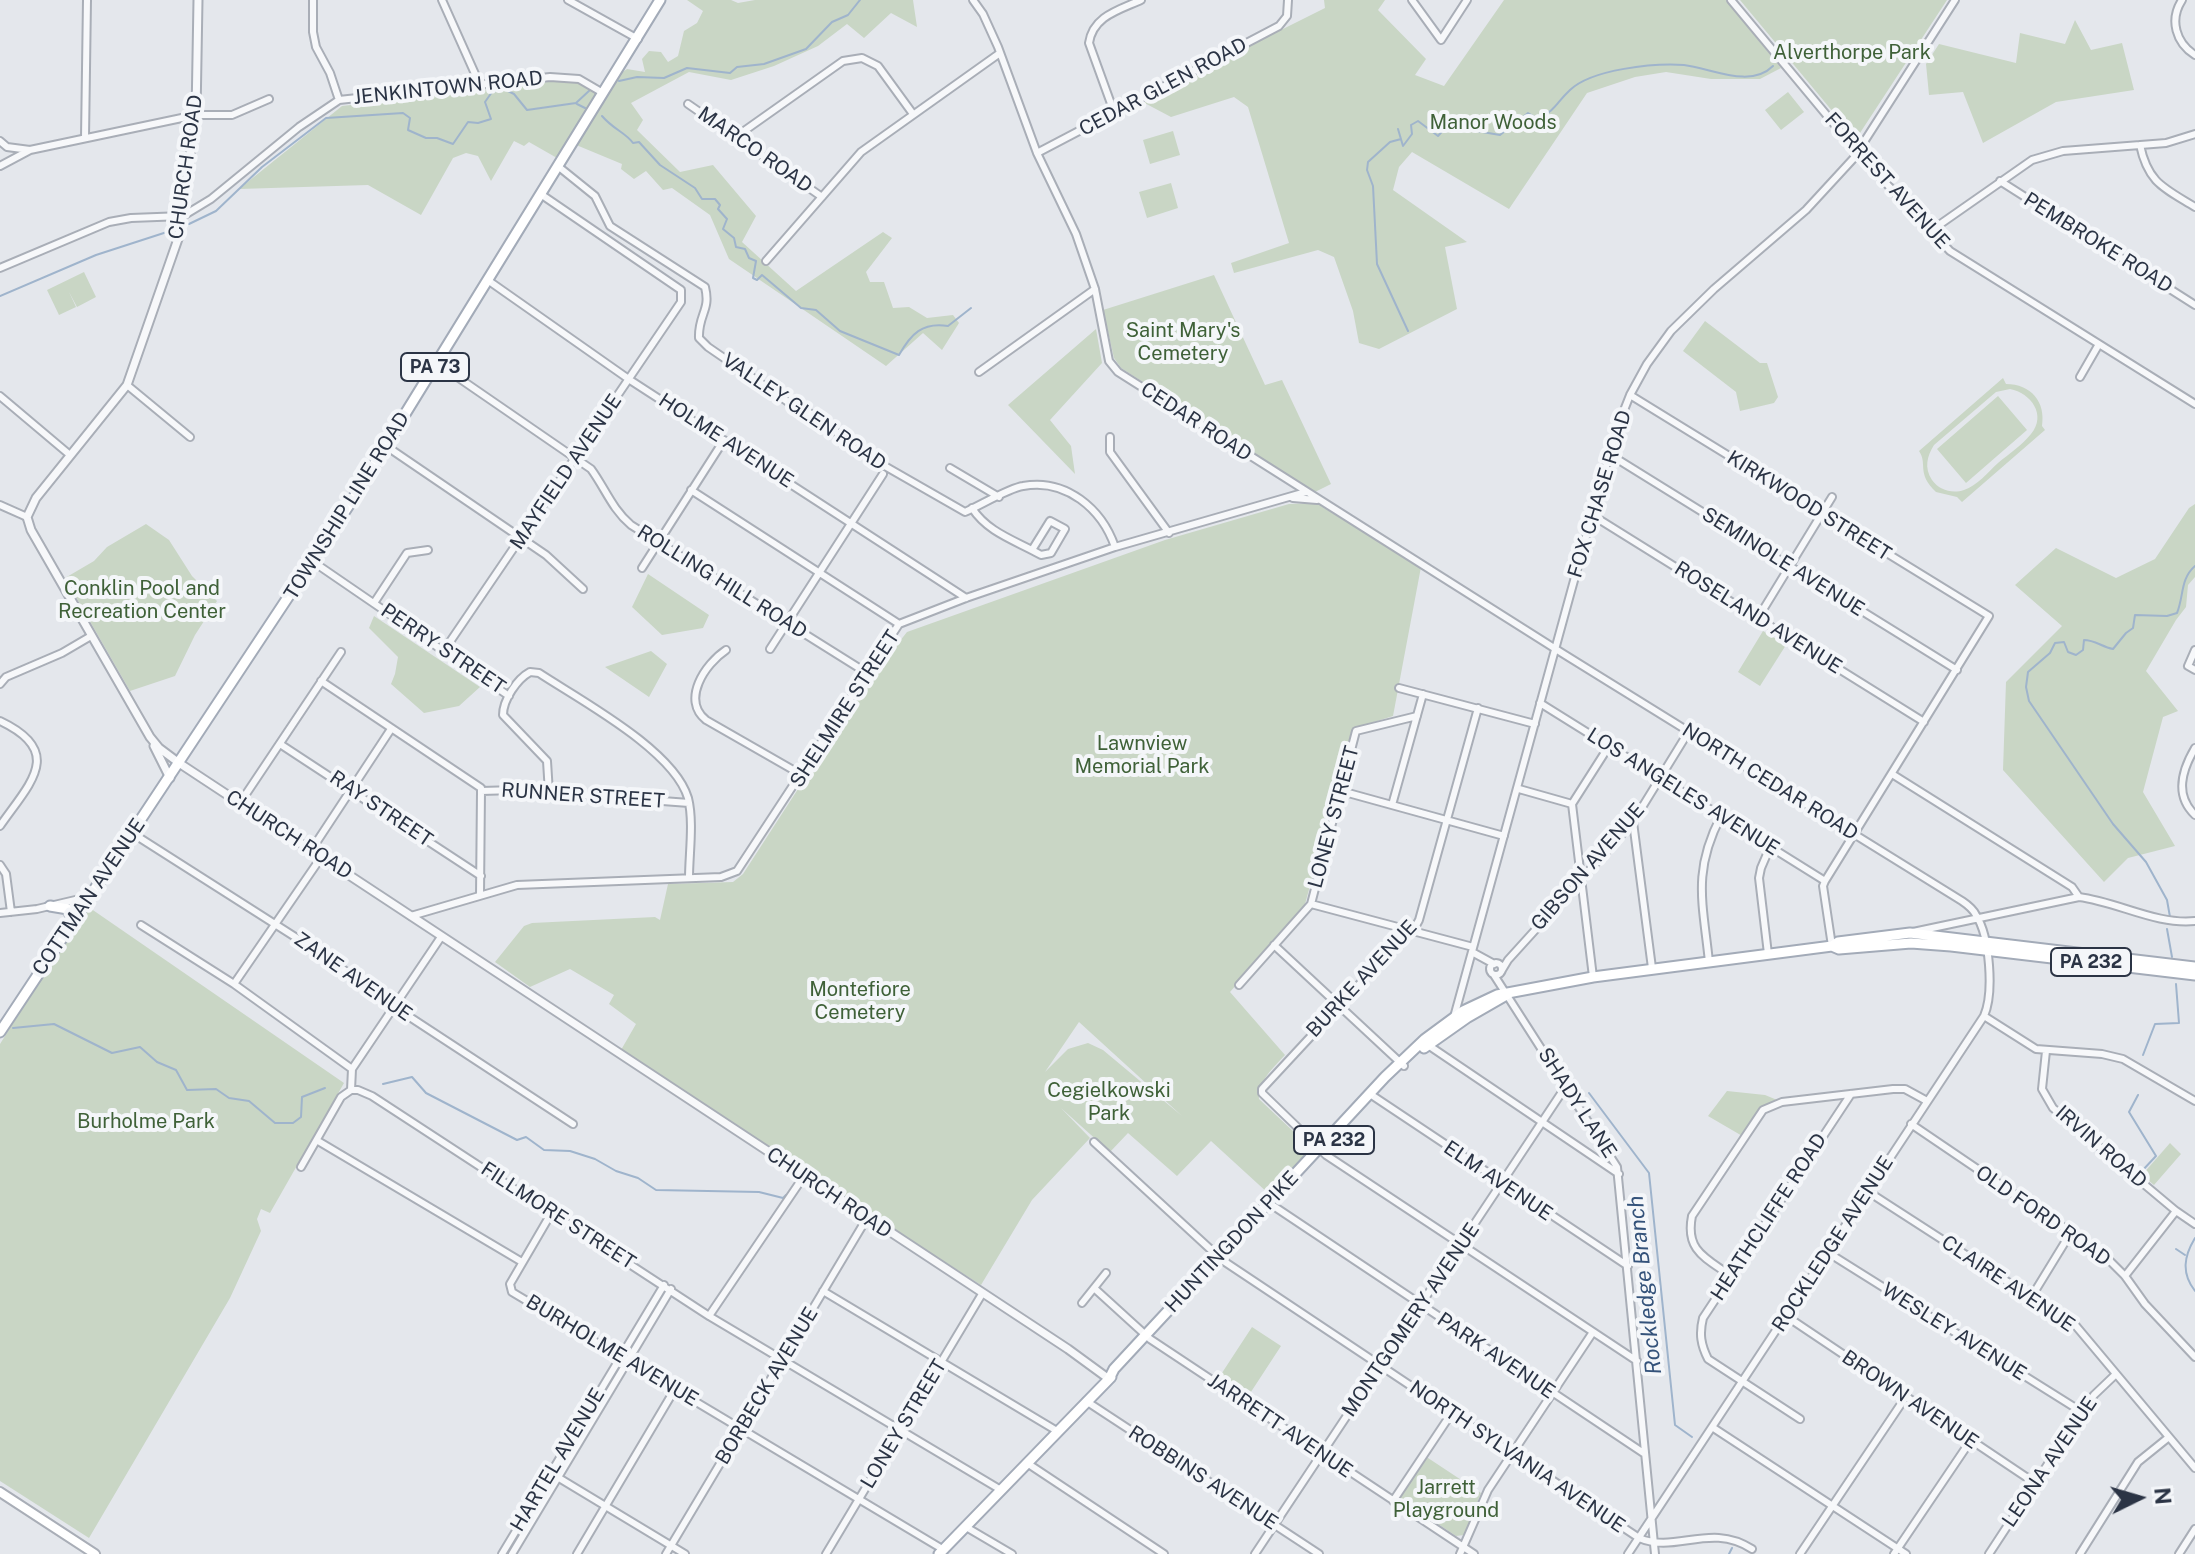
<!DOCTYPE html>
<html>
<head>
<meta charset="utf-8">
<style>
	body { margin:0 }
	#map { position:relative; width:2195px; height:1554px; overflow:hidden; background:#e4e7ec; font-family:"Public Sans",sans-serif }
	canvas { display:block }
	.north { position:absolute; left:2099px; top:1458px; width:80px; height:80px; -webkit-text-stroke:6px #f4f6f9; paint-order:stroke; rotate:85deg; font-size:22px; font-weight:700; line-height:32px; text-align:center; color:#2b3445 }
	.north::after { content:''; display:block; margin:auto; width:28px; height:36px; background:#2b3445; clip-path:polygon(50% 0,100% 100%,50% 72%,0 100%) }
</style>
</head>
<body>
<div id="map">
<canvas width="2195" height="1554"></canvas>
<div class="north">N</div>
</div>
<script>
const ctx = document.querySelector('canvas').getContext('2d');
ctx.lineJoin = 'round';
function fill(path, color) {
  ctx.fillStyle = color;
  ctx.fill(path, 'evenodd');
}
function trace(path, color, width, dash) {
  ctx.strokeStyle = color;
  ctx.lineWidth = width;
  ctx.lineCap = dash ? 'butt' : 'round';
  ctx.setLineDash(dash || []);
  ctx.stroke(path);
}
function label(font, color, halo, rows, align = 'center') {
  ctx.font = font + ' "Public Sans",sans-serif';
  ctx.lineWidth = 8;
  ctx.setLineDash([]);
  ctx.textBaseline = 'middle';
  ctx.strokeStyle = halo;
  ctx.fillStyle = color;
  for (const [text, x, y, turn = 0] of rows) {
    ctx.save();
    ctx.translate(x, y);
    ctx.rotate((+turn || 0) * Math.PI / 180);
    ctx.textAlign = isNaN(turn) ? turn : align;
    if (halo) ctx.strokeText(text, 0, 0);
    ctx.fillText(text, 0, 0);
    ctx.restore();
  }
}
const green = new Path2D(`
	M687 0H731L738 3 755 0H913L917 27 891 13 864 38 847 24 818 46 774 66 731 80 689 72 631 103 643 120 637 130 680 172 713 165 756 216 742 242 796 291 883 232 892 238 866 272 870 282H884L893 308 909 307 927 318 953 315 959 323 942 350 923 333 886 366 729 259 710 215 672 188 663 190 646 171 634 179 621 169 622 164 569 142 557 158 529 142 524 146 514 141 491 181 478 156 466 153 453 158 421 215 368 185 239 189 342 106 548 82H575L595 91 627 69 645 72 642 59 649 51 661 52 668 62 678 56 684 31 697 23 703 11Z
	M1324 0H1385L1378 10 1426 59 1415 75 1444 86 1504 0H1726L1781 68 1760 79H1711L1666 72 1635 77 1587 93 1509 209 1412 152 1399 167 1393 190 1467 242 1445 247 1457 309 1379 349 1359 343 1353 311 1334 257 1318 250 1234 273 1231 263 1289 243 1248 107 1234 97 1171 117 1137 99 1233 49 1273 34 1325 8Z
	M1740 0H1947L1858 136H1853Z
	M2075 20 2091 50 2122 43 2134 90 2056 102 1983 143 1963 92 1929 95 1926 64 1939 44 2016 63 2020 33 2065 44Z
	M1788 92 1804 112 1781 130 1765 110Z
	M1173 131 1180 155 1150 164 1143 140Z
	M1171 183 1178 208 1147 218 1139 192Z
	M84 272 96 297 77 307 69 292 76 307 59 315 47 290Z
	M1214 275 1265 385 1282 380 1331 484 1315 492 1121 368 1114 358 1103 310Z
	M1705 321 1760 363H1767L1778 397 1774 403 1740 411 1736 392 1683 351Z
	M1096 329 1102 363 1050 420 1071 446 1075 474 1008 405Z
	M2003 378 2006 384C2031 384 2046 402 2042 426L2045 430 1962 502 1957 497 1936 492C1916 473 1928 464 1919 451ZM2010 389C2031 393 2047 415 2031 434 2022 445 2009 454 1998 463 1988 472 1977 486 1964 490 1952 494 1939 490 1932 480 1924 468 1927 456 1934 445L1996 392Z
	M1998 396 2027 430 1966 483 1937 449Z
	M1316 503 1421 567 1393 716 1352 729 1304 908 1230 992 1285 1055C1274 1067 1258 1081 1259 1099L1312 1149 1269 1194 1211 1141 1177 1176 1128 1133 1110 1152 1061 1108 1090 1138 1032 1200 981 1285 889 1227 621 1050 636 1024 609 1004 614 995 570 969 530 987 495 962 524 926 532 923 655 917 660 920 668 884 733 882 743 874 866 684 907 632 1165 540 1289 504ZM1079 1022 1182 1116 1103 1050 1088 1043 1068 1049 1045 1072Z
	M2195 504V577L2188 585 2186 607 2176 620 2146 671 2178 711 2163 717 2143 792 2175 846 2128 858 2104 882 2003 770 2006 682 2062 626 2015 585 2056 548 2116 578 2155 559 2189 508Z
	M146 524 169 540 192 576 217 601 195 635 175 676 130 691 65 578 94 561 107 547Z
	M648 574 709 615 703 628 662 635 632 607Z
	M374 616 480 687 459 706 424 713 391 684 395 674 398 657 369 628Z
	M1763 631 1786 645 1760 686 1738 672Z
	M651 651 667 664 649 697 605 667Z
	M87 906 344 1083 270 1213 261 1209 257 1219 261 1231 230 1298 89 1538 0 1481V1044Z
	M1727 1091 1765 1095 1782 1102 1763 1110 1744 1137 1708 1116Z
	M2170 1143 2181 1154 2154 1185 2142 1175Z
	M1252 1327 1281 1346 1247 1398 1218 1379Z
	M1425 1456 1481 1493 1464 1535 1456 1536 1399 1498Z`);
const stream = new Path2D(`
	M619 81 637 77 664 78 687 68 730 73 737 67 764 64 806 49 832 22 848 15 860 0
	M577 104 585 108
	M602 116C614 130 625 132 633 143L639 142 660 165 695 188 702 199H715L720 205 718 209 727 219 723 229 734 238 736 247 745 249 749 258 756 261 753 278 757 280 762 275 801 308 816 310 840 331 899 355C911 334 922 322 948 326L971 308
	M1398 129 1403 146 1412 134 1411 125 1418 121 1438 136 1447 126 1500 135 1528 113 1538 119C1557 109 1556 103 1570 90 1592 69 1654 63 1684 65 1711 68 1750 89 1773 66
	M1401 139 1390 142 1368 162 1367 170 1373 186 1377 264 1408 331
	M189 224 216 211 262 167 326 118 403 113 410 118 408 130 426 138H437L453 144 468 122 478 123 491 119 485 102 492 92 504 89 514 94 527 110 576 103 590 90
	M0 296 96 255 170 231
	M2170 917 2167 900 2146 862 2113 824 2029 701 2026 687 2028 672 2050 653 2055 643 2064 642 2068 652 2076 655 2083 650 2084 640C2095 640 2102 647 2113 649L2126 633 2133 628 2135 615 2167 616 2177 613C2184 596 2180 579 2195 566
	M2167 929 2172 957
	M13 1028 54 1024 112 1053 140 1047 157 1062 176 1070 187 1090 216 1089 229 1098 249 1101 275 1123H293L301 1117 302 1097 325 1088
	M2143 1055 2155 1024 2179 1023 2176 984
	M383 1084 412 1077 426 1093 517 1140 526 1137 544 1150 570 1151 595 1159 616 1171 638 1178 656 1190 759 1192 783 1198 786 1195
	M1589 1093 1649 1173 1675 1425 1692 1437
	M2138 1095 2129 1112 2156 1156 2141 1172
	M2195 1238C2184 1256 2181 1273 2195 1291
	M2176 1249 2185 1255
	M1729 1554 1732 1548`);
const minor = new Path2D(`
	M313 0V32L316 47 330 73 339 100
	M442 0 480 85
	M568 0 638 39
	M973 0 983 14 998 47 1037 153 1076 234 1095 289 1109 361 1118 372 1562 653 1962 901C1968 905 1973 909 1976 915 1990 937 1994 993 1984 1016L1628 1554
	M1412 0 1441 40 1467 0
	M1731 0 1864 160 1950 251 2195 404
	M2182 0C2169 20 2176 43 2195 55
	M688 104 822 197
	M1114 112 1089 43C1093 16 1119 10 1141 0
	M737 136 843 61 862 58 878 66 913 114
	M85 138 87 0
	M0 141 7 147 30 150
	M2140 145C2148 183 2164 188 2195 207
	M1037 153 1279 26 1287 16 1288 0
	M0 166 30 150 196 115H232L269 99
	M559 167 595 196 610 226 705 287C711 311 698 314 699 338L708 347 788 402 823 420 855 449 965 512C981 505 1009 488 1023 486 1066 478 1102 509 1115 547
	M2000 181 2195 305
	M1929 232 2032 160 2063 151 2166 143 2195 134
	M766 261 861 152 1000 53
	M0 268 109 222 131 218 183 216 211 199 299 127 339 100 550 77 579 79 603 93
	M489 281 630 380 966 598
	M437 363 591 469C605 488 612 509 631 525L867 673
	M979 372 1095 289
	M2080 377 2099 344
	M127 385 190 437
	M1630 395 1989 616 1825 881 1823 886 1832 946
	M0 396 70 455
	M1110 437V452L1169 533
	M386 446 546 555 583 589
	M1609 454 1957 670
	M950 468 999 497
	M691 490 899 624
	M1293 498 1317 500
	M0 505 27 517
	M972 508C988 533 1017 541 1041 555L1051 553 1065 529 1050 521 1032 550
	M1592 515 1924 722
	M312 561 509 696
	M642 568 724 440
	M374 603 407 553 428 550
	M1758 618 1832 497
	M770 649 883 474
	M726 650C705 664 681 700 706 720L802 775
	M2195 650 2188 666 2195 670
	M443 652 681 302V290L542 195
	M321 681 481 788V791L516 790 689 803
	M0 684 6 677 62 653 91 636
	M1399 688 1535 724
	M1540 703 1825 881
	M1478 708 1419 920 1413 931 1405 935 1262 1089V1093L1326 1155 1637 1361
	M0 721C66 752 29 784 0 826
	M280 744 481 876
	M2195 748C2182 770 2174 795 2195 815
	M1892 774 2072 887 2079 897
	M1519 789 1572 804
	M1341 791 1504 836
	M549 793 547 761 503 715C503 700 517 679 530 672L539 673C580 700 674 750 688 798 694 822 689 854 689 878
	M240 803 341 652
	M1392 805 1423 694
	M1633 822 1652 968
	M132 833 325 956 393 1006 573 1124
	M312 849 391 729
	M0 865 6 874 11 912
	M480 895 481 791
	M1311 904 1473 947
	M0 913 37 909 88 897
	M411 916 517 885 721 877 737 871 899 624 966 598 1115 547 1306 492
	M141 925 234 984 352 1069 351 1090H358L372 1096 709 1316 1001 1490
	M1913 932 2079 897C2118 902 2156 925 2195 921
	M1274 945 1404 1066
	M1472 952 1494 964
	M1768 954 1759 878 1761 868 1770 847
	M1709 962C1703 903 1692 872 1721 816
	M1490 969a6 6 0 1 1 12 0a6 6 0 1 1-12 0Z
	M1502 970 1508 960 1633 822 1689 731
	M1494 975 1617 1167 1655 1554
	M1593 977 1572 804 1609 746
	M234 984 322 856
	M1239 985 1311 904 1356 731 1417 716
	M1984 1016 2036 1049 2102 1054 2123 1059 2195 1101
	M1454 1017 1592 515 1617 428 1630 395 1647 364 1671 331 1714 289 1806 210 1853 159 1955 0
	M1428 1045 1619 1174
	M2046 1051 2042 1089 2053 1108 2176 1211 2195 1224
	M352 1069 441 937
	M1370 1094 1628 1266
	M1911 1124 2104 1255 2125 1276 2145 1304 2195 1357
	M318 1141 522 1262
	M1094 1142 1222 1260 1639 1538C1676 1554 1710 1522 1752 1549
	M301 1167 341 1097 351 1090
	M1867 1191 2076 1326 2195 1468
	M1269 1203 1645 1454
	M552 1212 510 1284 512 1292 944 1550
	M1827 1252 2082 1412
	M1731 1276C1706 1258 1685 1251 1692 1216L1763 1110 1782 1102 1893 1089H1905L1927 1101
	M2125 1276 2176 1211
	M1094 1288 1150 1339 1474 1554
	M823 1291 1057 1431
	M2032 1296 2070 1234
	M1082 1303 1106 1273
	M709 1316 804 1176
	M1786 1316 2035 1483
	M1086 1401 1319 1554
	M1800 1419 1708 1359C1701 1345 1699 1334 1703 1318L1851 1094
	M1712 1427 1906 1554
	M1027 1463 1164 1554
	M554 1475 685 1554
	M1393 1501 1451 1414
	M966 1527 1012 1554
	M502 1554 664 1285
	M512 1554 671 1289
	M577 1554 675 1389
	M666 1554 867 1218
	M826 1554 982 1294
	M1255 1554 1566 1086
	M1460 1554 1488 1490 1593 1332
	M1800 1554 1905 1398
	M1894 1554 1971 1440
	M1989 1554 2082 1412 2094 1395 2116 1374
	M2080 1554 2138 1462 2169 1437
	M2179 1554 2195 1529`);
const tertiary = new Path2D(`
	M198 0 196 115 178 239 127 385 36 498 27 517 31 530 150 737 159 748 179 763 1068 1349 1109 1379
	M154 746 170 778`);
const secondary = new Path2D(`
	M0 1492 95 1554`);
const primary = new Path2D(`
	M50 906 68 909 71 917 69 923
	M1832 946 1839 949 1911 943 1951 946 2195 975
	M0 1032 349 505 660 0
	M1424 1048 1468 1017 1508 994
	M1109 1379 1114 1369 1385 1077 1425 1039 1463 1011 1497 995 1593 977 1832 946 1838 942 1910 933 2195 967
	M939 1554 1111 1377`);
const shields = [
	[435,367,68],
	[2091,962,80],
	[1334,1140,80]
];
const shieldNames = [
	["PA 73",435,367],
	["PA 232",2091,962],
	["PA 232",1334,1140]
];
const parkNames = [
	["Alverthorpe Park",1852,53],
	["Manor Woods",1493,123],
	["Saint Mary's",1183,331],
	["Cemetery",1183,354],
	["Conklin Pool and",142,589],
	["Recreation Center",142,612],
	["Lawnview",1142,744],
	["Memorial Park",1142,767],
	["Montefiore",860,990],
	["Cemetery",860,1013],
	["Cegielkowski",1109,1091],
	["Park",1109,1114],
	["Burholme Park",146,1122],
	["Jarrett",1446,1488],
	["Playground",1446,1511]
];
const streetNames = [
	["CEDAR GLEN ROAD",1163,87,-28],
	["JENKINTOWN ROAD",448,88,-6],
	["MARCO ROAD",755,150,35],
	["CHURCH ROAD",186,167,-82],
	["FORREST AVENUE",1887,181,48],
	["PEMBROKE ROAD",2098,243,32],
	["VALLEY GLEN ROAD",804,412,34],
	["CEDAR ROAD",1196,422,33],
	["HOLME AVENUE",726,441,33],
	["MAYFIELD AVENUE",566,472,-56],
	["FOX CHASE ROAD",1600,494,-73],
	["TOWNSHIP LINE ROAD",347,506,-58],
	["KIRKWOOD STREET",1809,506,32],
	["SEMINOLE AVENUE",1783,562,32],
	["ROLLING HILL ROAD",722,582,32],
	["ROSELAND AVENUE",1758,618,32],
	["PERRY STREET",443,649,34],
	["SHELMIRE STREET",845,709,-57],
	["NORTH CEDAR ROAD",1770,782,32],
	["LOS ANGELES AVENUE",1683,792,32],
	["RUNNER STREET",583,796,4],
	["RAY STREET",381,809,34],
	["LONEY STREET",1334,817,-75],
	["CHURCH ROAD",289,835,33],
	["GIBSON AVENUE",1588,867,-49],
	["COTTMAN AVENUE",89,897,-56],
	["ZANE AVENUE",353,977,35],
	["BURKE AVENUE",1362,979,-47],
	["SHADY LANE",1577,1103,57],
	["IRVIN ROAD",2101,1147,41],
	["ELM AVENUE",1498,1181,34],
	["CHURCH ROAD",829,1193,34],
	["FILLMORE STREET",558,1216,33],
	["OLD FORD ROAD",2043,1216,35],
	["HEATHCLIFFE ROAD",1769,1217,-57],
	["HUNTINGDON PIKE",1232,1242,-47],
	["ROCKLEDGE AVENUE",1833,1244,-57],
	["CLAIRE AVENUE",2008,1284,34],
	["MONTGOMERY AVENUE",1411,1320,-56],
	["WESLEY AVENUE",1954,1332,32],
	["BURHOLME AVENUE",612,1351,31],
	["PARK AVENUE",1496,1356,34],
	["BORBECK AVENUE",767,1386,-59],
	["BROWN AVENUE",1910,1400,34],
	["LONEY STREET",904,1424,-59],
	["JARRETT AVENUE",1280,1426,34],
	["NORTH SYLVANIA AVENUE",1517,1457,34],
	["HARTEL AVENUE",558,1460,-59],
	["LEONA AVENUE",2050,1462,-56],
	["ROBBINS AVENUE",1203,1478,33]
];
const waterNames = [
	["Rockledge Branch",1645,1285,-96]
];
fill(green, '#c9d6c5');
trace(stream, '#9fb4cc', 2);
trace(minor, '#a9aeb7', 10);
trace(tertiary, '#a9aeb7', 11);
trace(secondary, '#a9aeb7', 12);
trace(primary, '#a3abb8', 13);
trace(minor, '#f7f8fa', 6);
trace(tertiary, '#f7f8fa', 7);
trace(secondary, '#fff', 8);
trace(primary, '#fff', 9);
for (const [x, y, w] of shields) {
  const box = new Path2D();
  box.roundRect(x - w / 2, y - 14, w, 28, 6);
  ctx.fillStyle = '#f4f6f9';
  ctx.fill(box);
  trace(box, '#2b3445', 2);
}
label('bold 18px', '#2b3445', null, shieldNames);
label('20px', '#3f6138', '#f4f6f9', parkNames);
label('20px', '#2b3445', '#f4f6f9', streetNames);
label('italic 22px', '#34527a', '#f4f6f9', waterNames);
</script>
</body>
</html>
